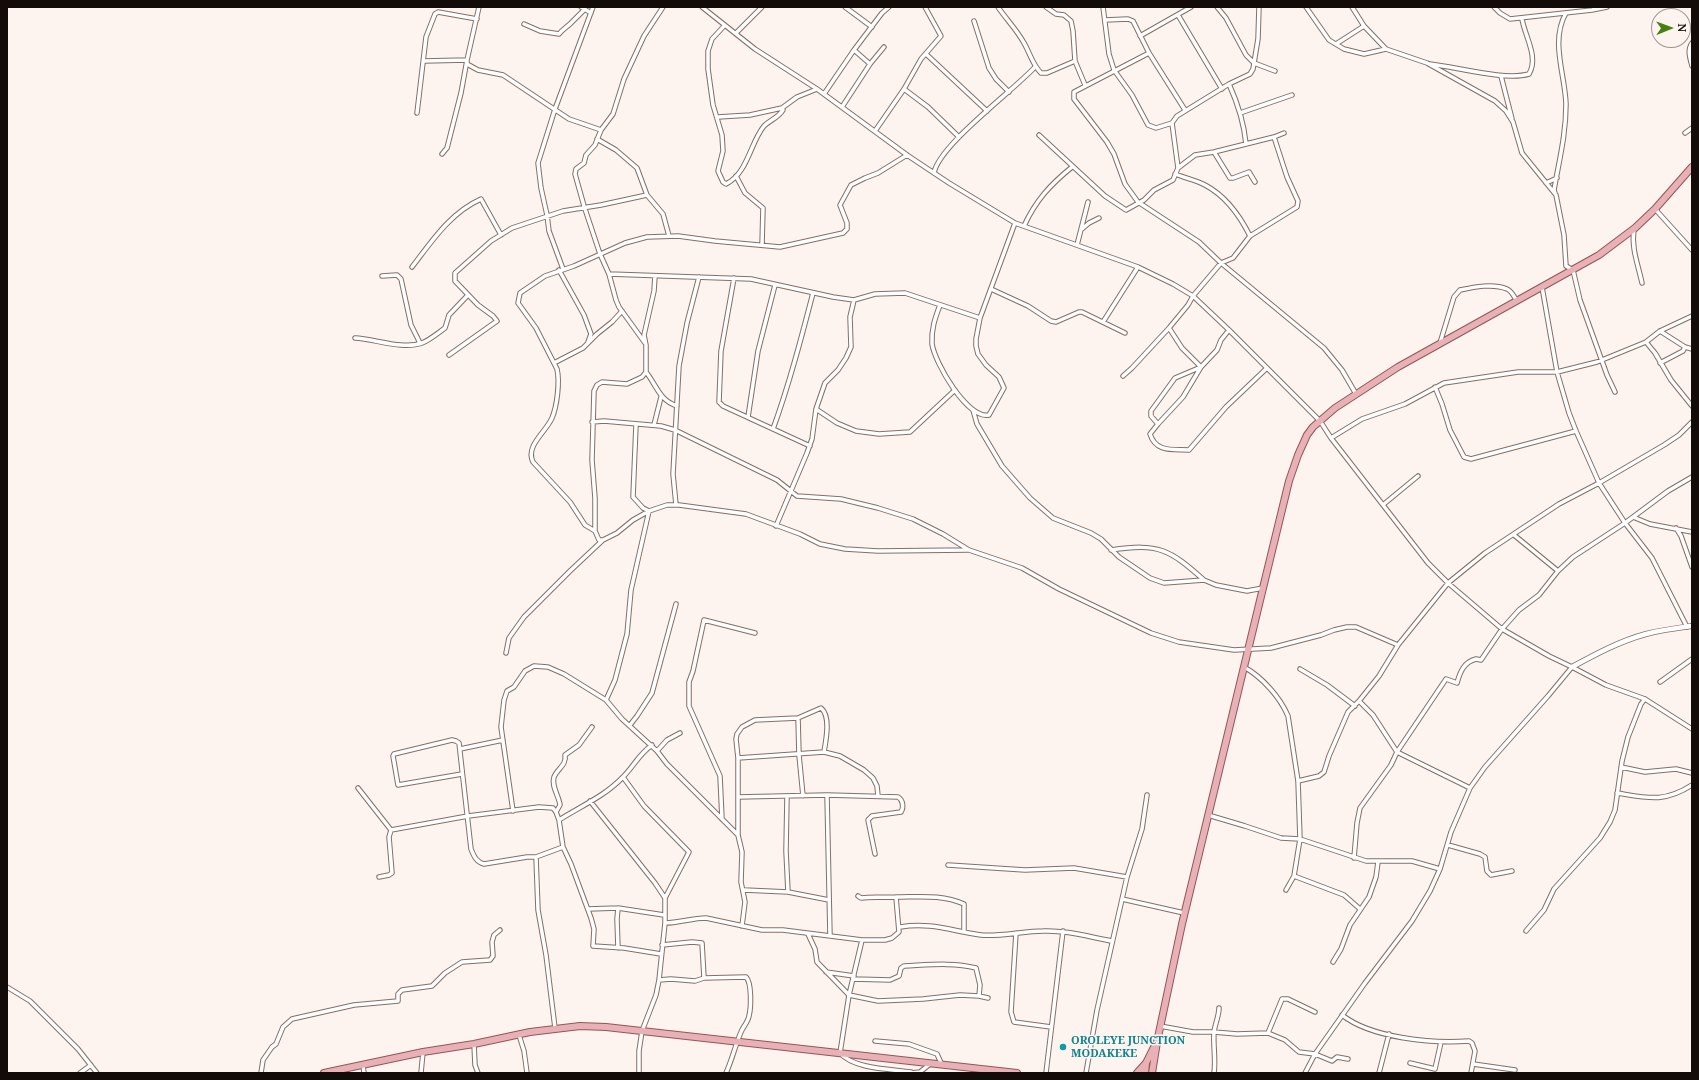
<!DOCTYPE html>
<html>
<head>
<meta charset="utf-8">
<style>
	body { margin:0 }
	#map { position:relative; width:1699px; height:1080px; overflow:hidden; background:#fdf3ef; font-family:"Noto Serif",serif }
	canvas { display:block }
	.frame { position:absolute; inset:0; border:8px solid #130b08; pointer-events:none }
	.north { position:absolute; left:1651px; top:8px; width:40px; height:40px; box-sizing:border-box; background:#fdf3ef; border:1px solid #9f9693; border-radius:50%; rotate:89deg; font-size:11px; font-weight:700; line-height:16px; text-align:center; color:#130b08 }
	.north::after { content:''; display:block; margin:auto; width:14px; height:18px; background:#4a7f14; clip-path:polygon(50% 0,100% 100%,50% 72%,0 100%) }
</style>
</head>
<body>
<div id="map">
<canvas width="1699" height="1080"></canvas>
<div class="frame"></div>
<div class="north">N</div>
</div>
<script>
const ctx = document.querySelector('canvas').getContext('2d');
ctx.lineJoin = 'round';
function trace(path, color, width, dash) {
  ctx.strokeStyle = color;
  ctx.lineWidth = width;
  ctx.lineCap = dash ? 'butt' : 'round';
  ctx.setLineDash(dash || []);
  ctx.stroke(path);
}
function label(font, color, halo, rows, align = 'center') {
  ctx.font = font + ' "Noto Serif",serif';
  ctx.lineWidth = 3;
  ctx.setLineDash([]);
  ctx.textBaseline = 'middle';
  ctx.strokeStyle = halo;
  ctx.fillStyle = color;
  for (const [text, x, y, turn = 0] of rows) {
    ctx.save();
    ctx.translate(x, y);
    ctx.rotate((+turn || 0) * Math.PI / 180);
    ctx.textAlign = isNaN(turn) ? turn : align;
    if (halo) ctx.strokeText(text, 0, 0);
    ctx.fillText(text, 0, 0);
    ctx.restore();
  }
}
const minor = new Path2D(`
	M581 7 591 13
	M702 7 755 49 817 89 907 155 949 183 1015 223 1138 267 1173 284 1193 296 1229 330 1320 421 1331 438 1428 563 1448 583 1502 629 1549 656 1572 667
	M845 7 872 27
	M998 7C1006 19 1017 30 1024 43 1030 53 1032 64 1041 73H1047L1075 61
	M1046 7 1056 14 1064 15 1071 21 1073 31 1075 61 1085 85
	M1103 7 1109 54 1114 70 1132 95 1148 125 1156 128 1172 123
	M1217 7 1226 18 1246 55 1254 63 1275 71
	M1306 7 1329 40 1344 49 1364 54 1386 49
	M1494 7 1500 13 1510 19 1592 10 1607 7
	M1178 15 1222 89
	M1105 20 1128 19 1133 21 1149 53 1185 110
	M974 21 989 68 996 79 1009 92
	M524 24 540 31 559 34C563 29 567 27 571 23 576 18 580 14 585 9
	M725 25 712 39 708 51V69L713 105 722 135 723 151 718 171 723 182 726 184C748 173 750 143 764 126 770 120 778 118 783 110L782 108
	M1364 26 1386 49 1427 63 1495 101 1506 111 1513 122 1522 153 1556 195 1564 235 1566 266 1573 270 1580 300 1607 375 1615 392
	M736 33 762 7
	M1140 36 1191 7
	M1692 43C1687 50 1690 58 1692 66
	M1336 44 1364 26 1352 7
	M854 50 870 64
	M1149 53 1074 92V99L1107 142 1114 154 1125 184 1138 202 1199 242 1221 263 1324 348 1342 370 1356 394
	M926 54 987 111
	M424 61 467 60V64L478 70 503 75 569 119 601 130
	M1430 64C1457 67 1505 81 1529 74 1539 57 1525 37 1522 19
	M1501 76 1512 119
	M1229 84C1238 104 1244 122 1246 144
	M904 89 928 107 959 137
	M824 94 854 50 882 13 889 7
	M842 107 870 64 884 47
	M417 113 426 37 435 14 438 12 477 19
	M1240 113 1292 95
	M718 117 750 115 782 108 797 97 817 89
	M875 131 904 89 921 59 941 36 925 7
	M1685 133 1692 128
	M1039 135 1105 196 1126 210 1144 200 1154 190 1173 180 1178 168 1172 123 1177 116 1229 84 1250 74 1253 69 1258 39 1259 7
	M597 139 616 150 637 168 647 195
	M1214 152 1230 178H1233L1249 172 1255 182
	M442 154 447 148 461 93 467 60 479 7
	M1178 168 1195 155 1214 152 1274 137 1284 133
	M934 173C939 145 1013 91 1035 67
	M1175 174C1185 178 1196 180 1205 185 1226 196 1240 216 1250 236
	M736 176 745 193 763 208 762 245
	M1546 183 1557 178
	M1555 193 1554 190C1559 161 1566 135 1566 104 1565 74 1550 41 1566 13
	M1655 209 1692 250
	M1024 226C1036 200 1050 185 1072 167
	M1082 229 1089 223 1099 218
	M1634 229C1631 248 1638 264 1642 283
	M1077 245 1088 202
	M412 267C432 241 450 213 481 199L501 235
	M563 269 549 231 547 215 541 188 538 163 555 109 593 7
	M559 270 584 315 591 334 588 342
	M609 274 751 279 833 297 854 300 875 294 905 293 980 318
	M382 276 397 275 401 279 411 325 420 343
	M655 276 654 291 644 335 646 345V372L642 377 627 384 602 382 597 385 594 391 592 460 595 498V531L599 540H603L617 533 633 520 649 511 667 505H679L746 514 800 534 820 544 845 549 878 551 968 550
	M734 278 721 351 719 402 723 406 810 446
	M1542 287 1557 372 1569 413 1576 431 1599 483 1625 523 1652 558 1687 627
	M991 289 1028 306 1051 321 1056 322 1079 312H1082L1125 333
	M940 305C935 318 931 330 932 344 935 363 967 419 989 415L1004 388 999 377 986 365 978 354 976 346V339L980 318 1015 223
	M1103 322 1138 267
	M1229 330 1221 340 1217 350 1201 367 1175 378 1151 411V416L1158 424 1150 434C1156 453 1173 449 1189 450L1226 407 1267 368
	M1660 331 1685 347 1692 349
	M355 338C375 339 403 350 422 343 430 340 438 333 445 328L449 315 468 295
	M1646 342 1655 353 1671 380 1692 406
	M645 343 619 307 616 300 609 274 600 254 584 206 575 174 576 169 584 163 586 155 595 145 601 130 613 114 624 79 644 36 663 7
	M1440 343 1454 297 1460 290C1474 287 1493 283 1507 289 1512 291 1514 297 1517 301
	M449 355 497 321 493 316 478 305 455 281V273L491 241 512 228 563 211 601 205 647 195 663 214 669 236
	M554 363 583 348 597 334 612 322 622 311
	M1660 363 1683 351 1685 347
	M646 372C657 386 659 400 677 406
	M1123 376 1132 368 1169 328 1188 305 1193 296 1221 263 1233 258 1250 236 1297 207 1298 201 1287 177 1274 137
	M1435 387 1442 404 1450 430 1464 457 1471 459 1576 431
	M816 409 837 423 856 431 879 434 910 432 955 390
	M973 410 977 424 1002 466 1030 498 1053 518 1091 533 1101 539 1119 557 1150 578 1164 583 1204 580 1216 585 1247 591 1263 588
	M748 417 758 351 775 285
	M592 422 604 421 661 426 675 430 777 480 797 496 841 499 878 508 913 519 943 534 969 550 1022 568 1059 589 1151 633 1179 642 1234 650 1271 648 1321 635 1334 630 1347 627H1356L1398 645
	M1158 424 1183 397 1201 367 1182 348 1169 328
	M654 425 661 397
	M773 429C789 385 801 339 813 293
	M1331 438 1362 419 1405 404 1444 383 1518 372H1557L1597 362 1646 342 1660 331 1692 316
	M1384 504 1418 476
	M676 505 673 474 679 366 687 323 699 277
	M1633 517 1650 524 1692 532
	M776 526 807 453 812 439 816 409 825 383 838 370 846 358 851 347 850 317 854 300
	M1676 528 1681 536 1692 567
	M595 531 585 525 570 502 533 462C525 446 546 432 552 418 557 406 560 382 557 369L536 328 518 303 520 293 545 276 574 266 625 243 647 237 678 236 715 241 780 247 843 233 847 229V223L840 205 851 185 865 178 878 173 907 155
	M1514 535 1558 571
	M1111 550C1159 543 1169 549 1204 580
	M506 653 509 638 524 617 570 571 603 540
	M1244 667C1262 677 1280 697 1288 716L1298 781 1300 839 1294 876 1286 890
	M1300 669 1327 685 1355 706
	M1660 682 1692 659
	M606 700 615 680 627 634 631 590 649 511 643 508 633 497 636 425
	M1359 701 1373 715 1397 752 1470 788
	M798 718 799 755 803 796
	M630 725 637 716 652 693 676 604
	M460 749 503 740
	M657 751 667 740 680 733
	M738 758 824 752 840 756 864 770 873 778 877 786 878 796
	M1621 767 1645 772 1676 769 1692 773
	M462 774 398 785 393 756 394 754 452 740 456 741 459 743 471 849C474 856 476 862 484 864L527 857H536L563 847
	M623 777 644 806 689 852 665 898V923L659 980 656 995 642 1031 639 1051V1073
	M1298 781 1319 776 1324 772 1329 756 1348 712 1359 701 1379 676 1398 645 1448 583 1485 553 1559 504 1599 483 1664 445 1679 435 1692 422
	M358 788 391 830
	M1617 793C1648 798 1664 803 1692 785
	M827 795 830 936
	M738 797 827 795 898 797C903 800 904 807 901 812L872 816 868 820 875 854
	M787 797 786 851 788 892
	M590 801 655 883 665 898
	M513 811 501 727 504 700 507 691 514 687 525 671 534 666 548 667 564 674 606 700 622 719 657 751 667 764 738 835
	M556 812 560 805C559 796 551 786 554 777 557 769 567 765 565 755L579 745 592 727
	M1208 815 1245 826 1281 838 1300 839 1366 861H1412L1440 869
	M722 819 720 776 689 706V682L693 671 704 620 755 633
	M559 820C581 806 605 796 623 777 634 766 639 754 652 745
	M391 830 468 816 539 807 553 808 556 812 559 820 563 847 571 864 591 918 594 929 593 946 624 948 661 954
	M1448 845 1480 854 1485 857 1487 871 1491 875 1512 871
	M536 857 538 910 546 955 555 1028
	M1354 858 1357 823 1360 808 1391 765 1397 752 1446 679 1457 683C1460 672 1464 662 1476 659L1481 660 1502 629 1519 610 1539 595 1558 571 1573 557 1625 523 1668 491 1692 477
	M948 865 1025 870 1074 868 1127 877
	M1294 876 1344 895 1360 909
	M379 877 389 875 392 873 389 837 391 830
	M744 890 788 892 829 900
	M858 896 861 898C873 897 884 897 896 897 919 897 942 894 964 904V931
	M1122 899 1184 913
	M618 908 617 919 618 948
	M588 909 618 908 664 915
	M665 923C679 923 692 918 706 918L762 930H783L862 940H885L892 938 899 932 896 897
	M742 926 745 902 741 882 742 852 738 835V758L736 739 737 734 742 727 755 720 798 718 821 708C831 716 826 740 824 752
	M900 927C932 922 951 931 981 935 997 937 1025 931 1043 931 1067 930 1089 937 1112 941
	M1526 931 1544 910 1554 889 1600 838 1610 822 1615 810 1622 761 1628 737 1641 704 1645 699
	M1016 933 1011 1012 1014 1022 1051 1027
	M808 934 815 949 817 962 849 995 878 1001 923 999 960 995 979 996
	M862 940 849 995 840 1053C854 1069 890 1069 911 1072
	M662 945 692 942 702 943 704 978
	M1333 962 1341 949 1350 925 1369 897 1376 877 1378 862
	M826 972 854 976
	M853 979 890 980 899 976 901 968 904 966C928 965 953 962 976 968L980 985 979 996 988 998
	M659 980 671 979 695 981 704 978 746 977C752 983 751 1008 749 1016 748 1022 743 1027 741 1032 735 1046 732 1060 726 1073
	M7 987 30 1001 78 1049 97 1073
	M1342 1015C1371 1038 1433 1044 1469 1041L1472 1043 1475 1051 1471 1073
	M1160 1026 1193 1032H1214L1237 1034 1268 1033 1285 1040 1299 1052 1315 1054 1332 1061 1337 1057 1348 1059
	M1268 1033 1282 999H1288L1315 1012
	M519 1035 524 1051 527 1073
	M875 1041 909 1044 937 1054 942 1065
	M474 1044 475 1065 478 1073
	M1410 1063 1435 1069 1441 1042
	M1473 1064 1515 1070
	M363 1065 364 1073
	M80 1073 91 1065
	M261 1073 263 1060 272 1047 276 1044 283 1027 292 1019 354 1005 398 1001V994L402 990 432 986 445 973 462 962 490 960 493 956 492 942 494 935 500 930
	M421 1073 423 1052
	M911 1073 920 1072 930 1064
	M1046 1073 1063 931
	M1086 1073 1097 1010 1127 877 1142 829 1147 795
	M1214 1073C1216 1059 1213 1046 1214 1032 1215 1024 1219 1016 1219 1008
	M1305 1073 1315 1054 1365 983 1412 921 1430 891 1440 869 1451 832 1470 788 1485 767 1548 696 1572 667 1606 685 1645 699 1692 729
	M1379 1073 1389 1034`);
const tertiary = new Path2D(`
	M1572 667C1596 654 1620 641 1646 634 1661 630 1677 628 1692 626`);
const primary = new Path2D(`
	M324 1073 423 1052 474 1044 530 1032 580 1026 606 1027 1017 1073
	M1137 1073 1146 1063
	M1145 1073 1146 1063 1154 1047
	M1152 1073 1157 1042 1182 924 1263 588 1289 481 1298 455 1307 435 1313 427 1335 408 1398 367 1599 255 1635 228 1655 209 1692 167`);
const markers = [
	[1063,1047,4,"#0f9aa8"]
];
const cultureNames = [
	["OROLEYE JUNCTION",1071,1041],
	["MODAKEKE",1071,1054]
];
trace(minor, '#846f66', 5.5);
trace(tertiary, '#846f66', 6);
trace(primary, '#935559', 8);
trace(minor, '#fff', 3.5);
trace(tertiary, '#fff', 4.5);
trace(primary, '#e8b1b6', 6);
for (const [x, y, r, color] of markers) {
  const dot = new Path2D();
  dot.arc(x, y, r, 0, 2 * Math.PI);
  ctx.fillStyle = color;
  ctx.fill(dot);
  trace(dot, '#fdf3ef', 1.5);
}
label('bold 11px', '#0d838f', '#fdf3ef', cultureNames, 'left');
</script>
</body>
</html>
